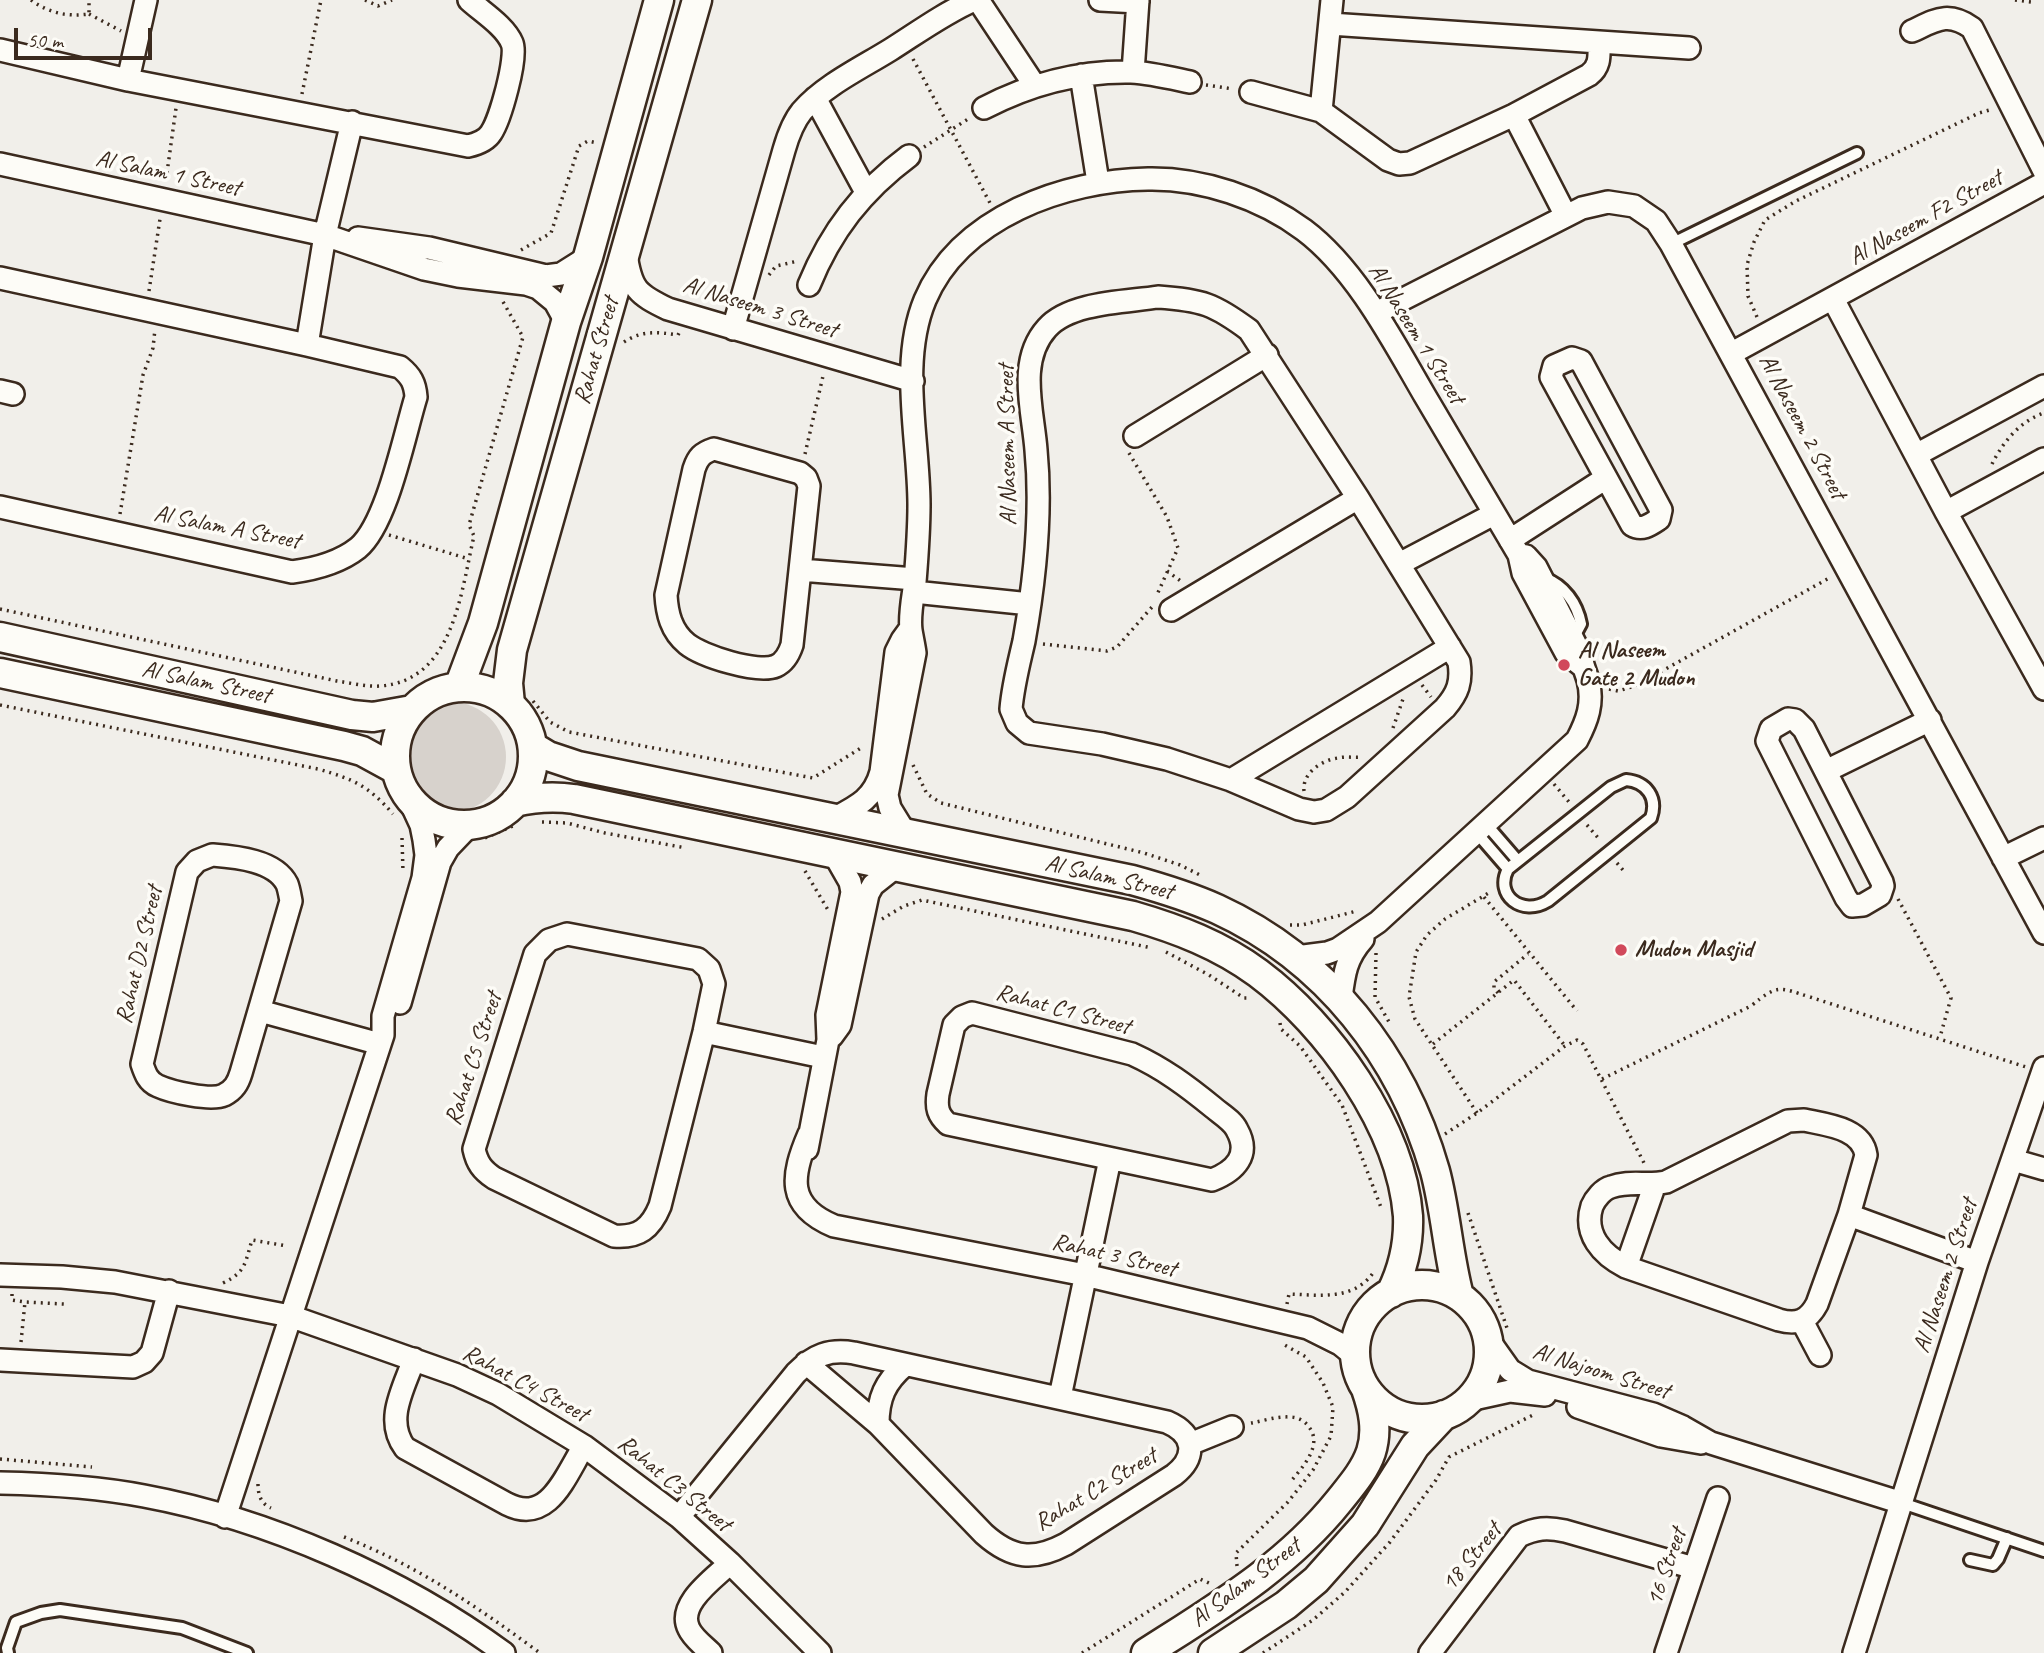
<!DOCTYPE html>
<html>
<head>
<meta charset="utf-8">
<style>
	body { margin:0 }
	#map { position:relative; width:2044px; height:1653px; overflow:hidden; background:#f1efea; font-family:Caveat,sans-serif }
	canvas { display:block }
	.scale { position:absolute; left:14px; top:28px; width:138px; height:32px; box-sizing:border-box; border:4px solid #3b2a1e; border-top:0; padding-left:9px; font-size:21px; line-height:24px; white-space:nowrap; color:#3b2a1e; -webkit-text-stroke:5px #fdfcf7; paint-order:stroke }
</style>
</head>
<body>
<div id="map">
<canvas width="2044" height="1653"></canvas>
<div class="scale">50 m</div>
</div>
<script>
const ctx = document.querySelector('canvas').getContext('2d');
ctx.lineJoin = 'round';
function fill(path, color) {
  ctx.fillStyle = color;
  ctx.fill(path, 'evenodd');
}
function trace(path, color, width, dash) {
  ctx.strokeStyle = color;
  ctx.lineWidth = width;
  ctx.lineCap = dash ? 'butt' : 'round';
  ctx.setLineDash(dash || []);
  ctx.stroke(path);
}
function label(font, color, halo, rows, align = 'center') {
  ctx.font = font + ' Caveat,sans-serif';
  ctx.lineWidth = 7;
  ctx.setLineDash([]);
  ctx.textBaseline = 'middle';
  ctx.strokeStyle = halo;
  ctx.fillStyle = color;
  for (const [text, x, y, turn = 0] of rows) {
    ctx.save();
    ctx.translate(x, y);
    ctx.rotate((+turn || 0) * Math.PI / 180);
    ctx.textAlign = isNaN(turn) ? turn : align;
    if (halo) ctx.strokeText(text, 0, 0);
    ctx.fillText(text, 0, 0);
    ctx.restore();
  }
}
const green = new Path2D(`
	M396 757a55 55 0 1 1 110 0a55 55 0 1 1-110 0Z`);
const path = new Path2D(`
	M31 0C49 13 67 17 89 14V0
	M365 0 378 6 392 0
	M2015 0 2031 2 2035 0
	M89 14 121 31
	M913 59 990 203
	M1206 85 1233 89
	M302 94 321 0
	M924 147 968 119
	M166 180 176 108
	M521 250 551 233 579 146 588 141 597 143
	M769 275 776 266 798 261
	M149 291 160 219
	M1757 317 1748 296 1747 265 1754 242 1765 220 1796 201 1979 113 1993 109
	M624 342C642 330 658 332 678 335L679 333
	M1129 453 1167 517 1178 548 1156 597
	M805 454 823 376H826
	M1992 464C2003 442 2020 421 2044 413
	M120 514 143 375 153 348 155 329
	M389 535 469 559
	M1167 571 1182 582
	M0 609 337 681C351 683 366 687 380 686 454 681 461 591 474 536L469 525 523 337 502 300
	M1043 644 1107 651 1117 647 1152 607
	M1422 685 1431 697
	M1609 689 1618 691 1635 686 1831 577
	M533 701 550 722 569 732 813 778 864 746
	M0 705 318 769C353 779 369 786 393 814
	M1393 728 1403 699
	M913 765 927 794 941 803 1144 853 1180 865 1202 876
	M1554 784 1569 802
	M1304 791C1302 773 1322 760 1338 758 1346 756 1354 758 1362 757
	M542 822 567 823 605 833 686 848
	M1587 825 1600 840
	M402 838 403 872
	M485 838 513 826
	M1617 863 1623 870
	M805 871 828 910
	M1484 897 1577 1011
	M1898 899 1951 998 1940 1037
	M882 919 904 906 922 900 1152 948
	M1290 925H1302L1357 911
	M1166 952 1209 975 1244 998H1250
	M1376 953 1375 997 1389 1022
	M1498 993 1494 988V982L1528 954
	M1280 1023 1281 1029 1300 1046 1342 1105 1382 1210
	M1433 1044 1514 980 1565 1046
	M1602 1079 1751 1006C1778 984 1778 987 1810 997L2026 1067
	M1477 1113 1415 1019 1409 997 1416 952 1427 935 1445 919 1492 891
	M1445 1134 1477 1113 1565 1046 1577 1040 1583 1044 1645 1165
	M1468 1213 1508 1331
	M223 1283C246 1272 245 1263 252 1240L287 1246
	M12 1294V1300L25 1302
	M1287 1304 1289 1294C1319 1295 1353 1301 1373 1273
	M21 1342 25 1302 64 1304
	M1251 1423C1263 1421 1277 1416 1290 1417 1298 1417 1305 1421 1309 1427 1323 1445 1303 1467 1291 1481
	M0 1459 92 1467
	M258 1484C258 1495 261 1504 271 1508
	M344 1537C418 1566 476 1606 540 1653
	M1237 1566 1236 1553 1288 1502 1313 1470 1331 1436 1333 1407 1323 1383 1306 1357 1281 1343
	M1082 1653 1200 1579 1211 1584
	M1263 1653 1313 1620 1345 1592 1390 1542 1436 1480 1449 1457 1535 1414`);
const service = new Path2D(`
	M1671 244 1857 153
	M1544 578C1564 585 1577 603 1581 624L1574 637
	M1626 780C1647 782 1658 798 1651 818L1548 901C1522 917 1494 895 1508 869L1611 787Z
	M1486 824 1518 861
	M1476 832 1508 869
	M1902 1503 2044 1551
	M1970 1560 1993 1565 1998 1559 2007 1538
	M8 1653 7 1648 16 1622 41 1613 60 1610 182 1628 247 1653`);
const minor = new Path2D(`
	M978 0 1035 86
	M1100 0 1138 2
	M1330 24 1689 48
	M1912 31C1936 20 1948 11 1972 28L2044 171
	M0 50 128 80 468 146C477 144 486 141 491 133 500 120 518 57 512 43 505 26 482 12 469 0
	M1133 72 1138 0
	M1081 75 1098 182
	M128 80 146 0
	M1251 92 1321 111 1388 160 1399 164 1410 163 1514 115 1589 75C1601 66 1599 55 1599 42
	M815 98 866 192
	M984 108C1030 84 1079 71 1131 72 1151 73 1171 78 1190 82
	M1321 111 1332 0
	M1514 115 1566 216
	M0 164 325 235 424 269 458 276 526 284 538 288 555 302 566 322
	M358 238 429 248 546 276 561 274 588 257
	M626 254C631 289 637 294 668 309L913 381
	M0 278 307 345 400 367C411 376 415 383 416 397 404 436 387 524 358 548 339 563 315 569 292 572L0 507
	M809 285C831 231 862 191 909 156
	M1158 297C1202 300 1214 304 1249 330L1358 498 1459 662C1462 682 1458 693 1445 708L1347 797 1326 810 1314 812 1299 809 1231 780 1167 759 1102 744 1029 733 1017 723 1011 709C1013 685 1019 663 1024 641 1035 579 1042 512 1036 450 1033 410 1017 361 1047 328 1070 302 1126 302 1158 297Z
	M1833 299 1946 512 2044 689
	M1376 313 1582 208 1608 202 1634 206 1656 221 1671 244 2044 933
	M733 329 784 150C788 136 793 122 802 111 825 85 861 68 890 50 917 33 944 13 974 0
	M307 345 325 235 352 122
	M1732 353 2044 183
	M1572 358 1581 361 1661 510 1659 519C1650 525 1642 531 1632 525L1551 377 1554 366Z
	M0 391 13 394
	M1135 436 1267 355
	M714 449 800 473 806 478 809 486 792 645C789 654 785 662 776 666 758 674 702 656 687 644 671 631 667 613 666 595L694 469C698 457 702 453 714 449Z
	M1916 455 2044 386
	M1946 512 2044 459
	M1510 540 1606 478
	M1399 564 1494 514
	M800 570 915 579
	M914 592 1030 604
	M1171 610 1358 498
	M1788 719 1795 720 1804 729 1882 882 1883 886 1880 895 1863 905 1852 906 1846 898 1767 741 1771 729Z
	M1826 771 1930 720
	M1231 780 1450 647
	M835 818C858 806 874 798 881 772L896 652 902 640 910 629
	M906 834 890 808 887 795 915 653C914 645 912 637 911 630 909 615 913 597 915 582 917 557 919 531 919 505 919 439 899 363 925 300 960 217 1065 180 1148 179 1202 178 1261 198 1304 230 1356 269 1393 341 1425 396 1456 449 1488 502 1519 555L1523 573 1566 653 1581 665
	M212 855C236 857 275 860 287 884 289 889 290 896 291 901L241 1073C238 1083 234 1090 224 1095 211 1101 171 1092 158 1086 148 1082 145 1073 142 1064L187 872 197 861Z
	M2003 858 2044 838
	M567 934 698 959 709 969 714 984 704 1032 660 1206C651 1228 639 1238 614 1236L494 1178C482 1170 477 1163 474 1149L535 954 549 940Z
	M1296 957 1327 953 1338 949 1378 922 1577 740C1587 721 1594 703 1588 680 1585 670 1582 664 1580 653L1536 567 1526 556 1519 555
	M1341 998C1344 974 1346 958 1363 939
	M400 1003 440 862 448 848 470 825
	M260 1011 380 1044
	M972 1013 1132 1054C1163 1068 1187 1086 1214 1108 1221 1114 1233 1121 1237 1130 1251 1155 1235 1171 1212 1180L948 1124C938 1115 936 1108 938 1094L954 1025 962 1017Z
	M704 1032 823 1057
	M832 1036 840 1025 868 894 873 885 897 866
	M1804 1120C1827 1125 1862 1128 1866 1155L1849 1215 1817 1304C1808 1321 1797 1325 1779 1320L1626 1267C1602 1255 1583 1234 1592 1206 1595 1199 1603 1189 1611 1187 1629 1180 1647 1186 1666 1182L1788 1121Z
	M809 1134C791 1176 786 1206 834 1226L1085 1275 1308 1328 1340 1344 1356 1357
	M807 1149 828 1040 827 1015 852 892 850 882 834 854
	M2013 1160 2044 1169
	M1849 1215 1977 1262
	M1626 1267 1655 1184
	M0 1275 62 1277 115 1282 290 1316 457 1375 498 1394 584 1446 679 1517 730 1563 820 1653
	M1802 1321 1820 1355
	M1488 1339 1510 1370 1528 1381 1653 1414 1683 1427 1711 1443 1902 1503
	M414 1359C404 1388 384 1420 405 1448L507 1504C549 1525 565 1476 584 1446
	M0 1360 133 1367 144 1362 152 1353 169 1291
	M1060 1397 1110 1159
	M1469 1400 1510 1391 1545 1395
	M1578 1407 1661 1436 1701 1443
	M878 1424C878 1398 885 1382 905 1365
	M1190 1444 1232 1427
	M0 1483C48 1484 97 1487 144 1496 268 1519 402 1578 504 1653
	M225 1517 383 1035V1016L423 878 426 855 424 840 421 825 409 799
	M679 1517 796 1373C814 1355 829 1349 854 1353L1167 1422C1195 1434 1197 1457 1174 1475L1066 1544C1034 1561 1012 1559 984 1534L878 1424 806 1363
	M711 1653C704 1646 693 1638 689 1629 676 1604 715 1578 730 1563
	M1430 1653 1519 1536C1536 1528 1547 1527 1565 1531L1694 1568
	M1666 1653 1718 1498
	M1854 1653 1977 1262 2044 1068`);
const tertiary = new Path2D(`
	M0 637 352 715 373 717 412 710
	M0 673 344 746 362 751 395 769
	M459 687 483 623 566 322 588 257 659 0
	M395 756a69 69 0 1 1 138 0a69 69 0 1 1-138 0Z
	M510 704 508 683 512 650 697 0
	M533 747 548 756 578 766 1132 880C1161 888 1190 897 1217 909 1326 959 1402 1056 1435 1171 1446 1212 1448 1255 1459 1296
	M515 802C536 797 553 796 574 799L1133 916C1178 929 1220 945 1258 973 1328 1025 1401 1127 1408 1216 1409 1243 1403 1269 1391 1293
	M1355 1352a67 67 0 1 1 134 0a67 67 0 1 1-134 0Z
	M1146 1653C1216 1608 1286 1567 1339 1501 1351 1486 1365 1470 1371 1452 1378 1430 1373 1409 1366 1389
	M1213 1653 1286 1605 1316 1580 1365 1525 1415 1446 1444 1415`);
const markers = [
	[1564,665,7,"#d1495b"],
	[1621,950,7,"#d1495b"]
];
const streetNames = [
	["Al Salam 1 Street",168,174,12],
	["Al Naseem F2 Street",1926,218,-29],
	["Al Naseem 3 Street",760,308,17],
	["Al Naseem 1 Street",1416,334,58],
	["Rahat Street",597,351,-74],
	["Al Naseem 2 Street",1802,427,62],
	["Al Naseem A Street",1008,445,-91],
	["Al Salam A Street",227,528,11],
	["Al Salam Street",206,683,12],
	["Al Salam Street",1109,878,13],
	["Rahat D2 Street",140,955,-77],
	["Rahat C1 Street",1063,1010,15],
	["Rahat C5 Street",474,1059,-72],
	["Rahat 3 Street",1114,1256,13],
	["Al Naseem 2 Street",1946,1276,-72],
	["Al Najoom Street",1601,1372,17],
	["Rahat C4 Street",525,1384,28],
	["Rahat C3 Street",674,1484,39],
	["Rahat C2 Street",1096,1490,-31],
	["18 Street",1472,1557,-51],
	["16 Street",1667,1567,-71],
	["Al Salam Street",1246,1583,-37]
];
const poiNames = [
	["Al Naseem",1578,651],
	["Gate 2 Mudon",1578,679],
	["Mudon Masjid",1635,950]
];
fill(green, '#d7d2cc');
trace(service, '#3b2a1e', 16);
trace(minor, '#3b2a1e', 26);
trace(tertiary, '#3b2a1e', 33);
trace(path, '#3b2a1e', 3.5, [2, 5]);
trace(service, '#fdfcf7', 10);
trace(minor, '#fdfcf7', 21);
trace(tertiary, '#fdfcf7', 28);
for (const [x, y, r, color] of markers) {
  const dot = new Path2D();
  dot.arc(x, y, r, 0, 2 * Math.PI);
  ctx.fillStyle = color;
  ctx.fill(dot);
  trace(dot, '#fdfcf7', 2.5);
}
label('24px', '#3b2a1e', '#fdfcf7', streetNames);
label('bold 24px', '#3b2a1e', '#fdfcf7', poiNames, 'left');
</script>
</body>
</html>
